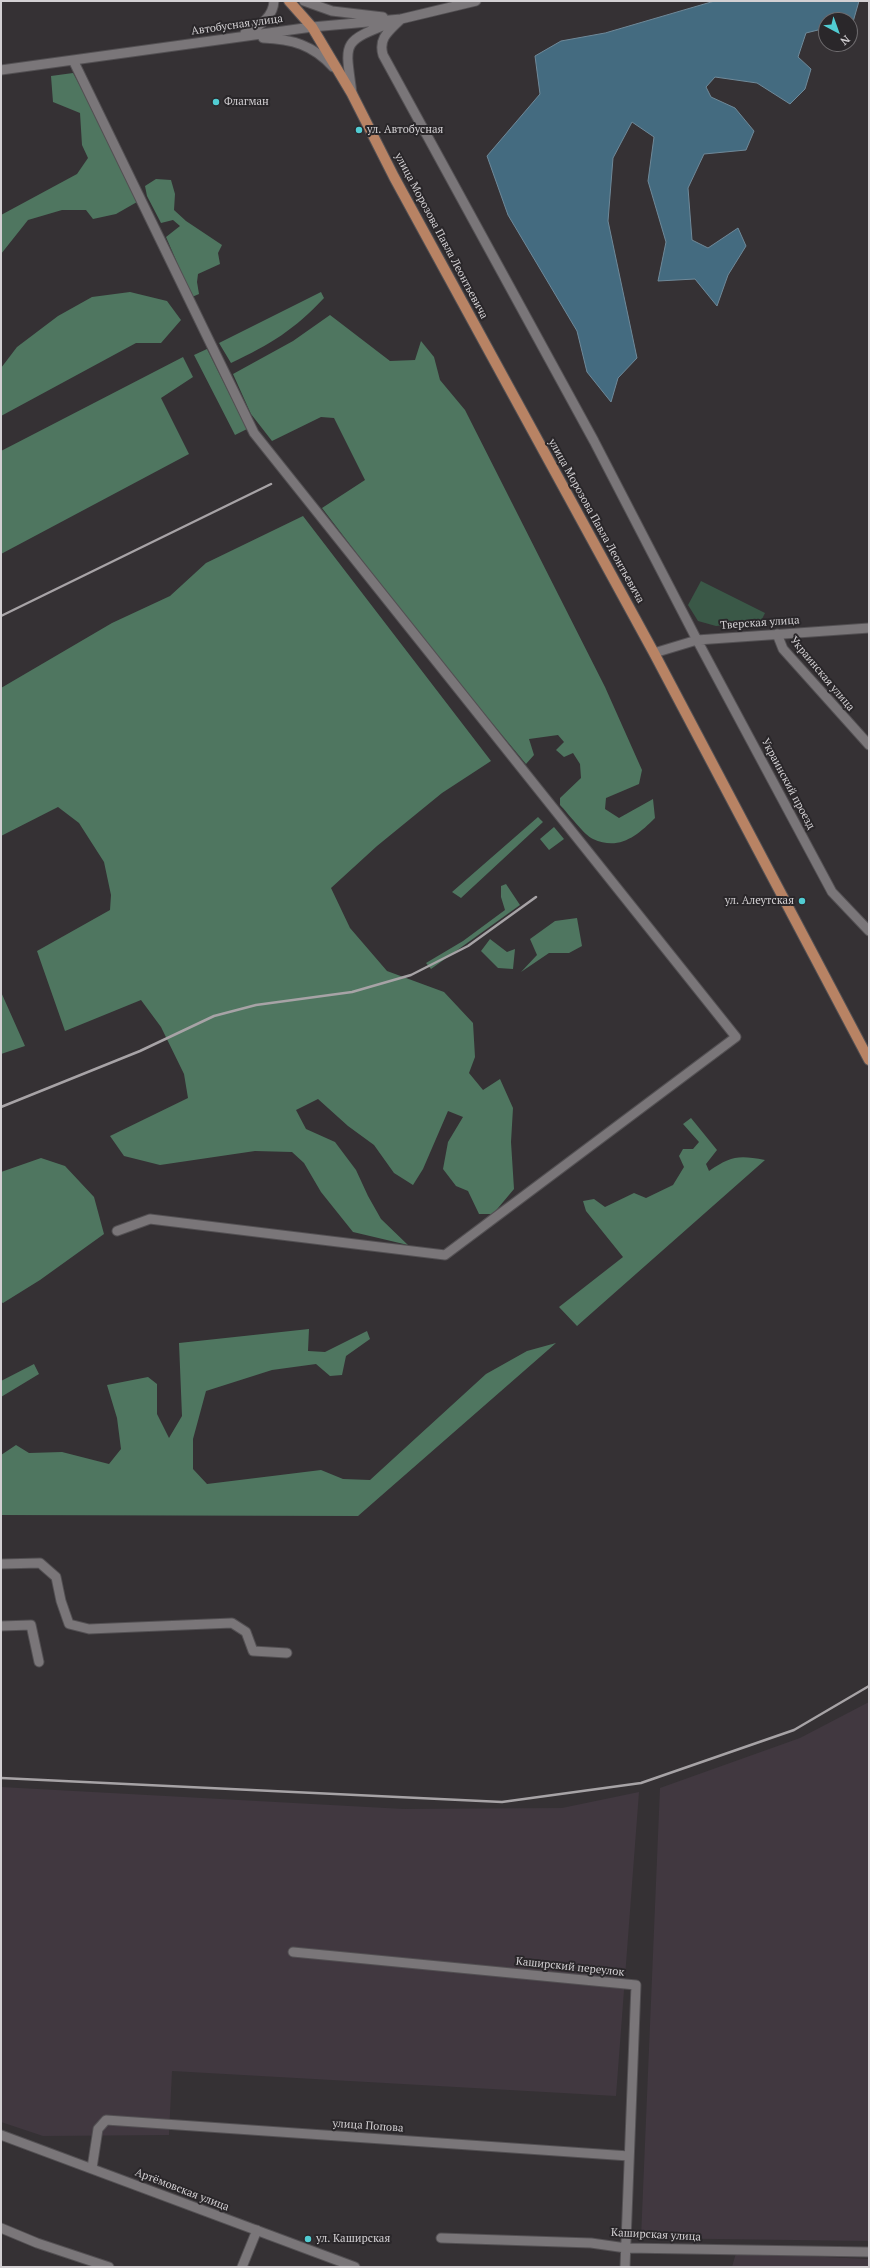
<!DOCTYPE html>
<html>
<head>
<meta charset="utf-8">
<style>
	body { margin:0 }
	#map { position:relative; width:870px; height:2268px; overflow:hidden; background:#353134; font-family:"PT Serif",serif }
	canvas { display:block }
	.frame { position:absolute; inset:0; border:2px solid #d3d0d3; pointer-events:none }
	.north { position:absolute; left:818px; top:12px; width:40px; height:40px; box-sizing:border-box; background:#2a272a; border:1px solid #6e6b6e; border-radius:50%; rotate:139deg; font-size:11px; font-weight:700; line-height:16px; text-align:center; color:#d3d0d3 }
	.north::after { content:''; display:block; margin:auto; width:14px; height:18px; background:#51ccd2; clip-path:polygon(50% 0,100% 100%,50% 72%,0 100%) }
</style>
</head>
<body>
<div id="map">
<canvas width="870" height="2268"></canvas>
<div class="frame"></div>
<div class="north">N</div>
</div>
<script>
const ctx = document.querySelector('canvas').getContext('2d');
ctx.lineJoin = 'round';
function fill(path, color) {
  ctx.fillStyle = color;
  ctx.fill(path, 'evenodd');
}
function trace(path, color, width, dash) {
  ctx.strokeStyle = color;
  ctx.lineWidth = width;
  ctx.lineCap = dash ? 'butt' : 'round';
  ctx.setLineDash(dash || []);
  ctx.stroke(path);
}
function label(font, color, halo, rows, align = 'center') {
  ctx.font = font + ' "PT Serif",serif';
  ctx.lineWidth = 4;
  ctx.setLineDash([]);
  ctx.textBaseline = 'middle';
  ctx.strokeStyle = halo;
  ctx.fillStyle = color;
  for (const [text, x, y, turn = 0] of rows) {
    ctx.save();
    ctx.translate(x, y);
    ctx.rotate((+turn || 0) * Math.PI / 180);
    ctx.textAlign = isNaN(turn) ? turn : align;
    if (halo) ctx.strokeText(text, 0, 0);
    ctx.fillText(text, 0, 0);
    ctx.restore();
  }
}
const built = new Path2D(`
	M869 1702V2241L641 2238 660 1788 800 1738Z
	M1 1787 404 1809 562 1808 639 1792 616 2096 172 2071 169 2135 43 2136 1 2122Z
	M736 2253 869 2259V2264L868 2267H732Z`);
const green = new Path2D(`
	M701 581 765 613 761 621 716 626 698 621 688 605Z`);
const forest = new Path2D(`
	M73 73 94 111 137 202 116 214 93 219 86 210H62L28 220 1 254V215L77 174 88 158 82 145 80 113 53 102 51 76Z
	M156 179 171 180 175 194 174 210 186 221 222 245 218 253 220 264 198 274 197 282 199 294 192 297 166 237 180 226 173 220 161 223 147 196 145 186Z
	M130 292 167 301 181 320 161 343H136L1 416V368L17 347 58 316 92 297Z
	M321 292 324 298C294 330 271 344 231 363L219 343Z
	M330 315 390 361 415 360 421 341 434 357 440 380 465 410 605 687 642 770 639 784 606 798 605 809 619 818 653 799 655 818C637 836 619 851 593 839 584 835 568 813 560 805V798L581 778 580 764 573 753 564 757 556 750 564 742 558 735 529 739 534 755 526 764 420 636 322 508 365 480 334 418 321 417 272 441 251 414 233 374 293 341Z
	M207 349 247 429 235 435 194 355Z
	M183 357 193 377 161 398 189 454 1 554V451Z
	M303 516 491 761 442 793 377 846 331 888 350 928 387 971 444 992 473 1023 475 1057 469 1073 483 1090 500 1079 513 1108 511 1142 514 1189 493 1214H479L468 1191 456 1186 443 1169 448 1142 463 1117 448 1111 423 1169 413 1185 394 1173 374 1145 348 1126 318 1099 296 1110 306 1129 335 1142 356 1170 368 1196 381 1219 408 1245 353 1232 321 1192 304 1163 292 1152 255 1151 160 1165 124 1156 110 1136 188 1098 184 1074 161 1027 141 1000 65 1031 37 951 110 910 111 895 104 862 79 823 58 807 1 836V688L112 623 170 596 206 563Z
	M538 817 543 822 461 898 452 892Z
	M554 827 564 839 549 850 540 839Z
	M506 884 520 905 431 969 426 963 463 941 505 910 501 897V886Z
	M577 918 582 946 569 953H549L521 972 537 955 530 939 555 921Z
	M490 939 507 952 515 949 513 969 498 968 481 951Z
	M1 992 25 1046 1 1054Z
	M691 1118 717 1150 706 1164 709 1171C731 1156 738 1155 765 1160L577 1326 559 1307 623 1257 586 1211 583 1201 594 1199 605 1207 634 1193 646 1198 673 1185 684 1167 679 1156 683 1149H693L699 1142 683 1124Z
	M41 1158 65 1166 94 1197 104 1234 40 1280 3 1303 1 1302V1172Z
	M309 1329 308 1351 325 1352 367 1331 370 1339 346 1356 342 1375 330 1376 316 1364 272 1370 206 1391 193 1439V1469L207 1484 321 1470 343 1479 370 1480 486 1374 527 1351 556 1343 358 1516 1 1515V1455L16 1445 29 1453 62 1452 109 1464 121 1449 117 1418 107 1385 148 1377 157 1384V1414L169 1438 182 1416 179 1343Z
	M34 1364 39 1374 1 1397V1381Z`);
const water = new Path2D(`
	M715 1H859L853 22 850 23V20H826V28L806 33 798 57 811 69 805 89 790 104 757 83 715 77 706 87 711 97 735 108 754 131 746 150 704 154 688 188 692 240 708 248 738 228 746 246 728 275 717 306 695 279 658 281 666 242 648 181 654 137 632 122 613 158 608 221 637 358 618 378 611 402 587 372 577 331 508 215 487 156 540 94 535 56 561 41 605 33Z`);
const minor = new Path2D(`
	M304 1 332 11 383 17
	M401 19C389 31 378 38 383 55L594 441 697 640 832 892 869 931
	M245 33C259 27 273 18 274 1
	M263 38C292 39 313 45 333 67
	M73 60 254 433 736 1037 445 1255 150 1219 117 1231
	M1 70 312 27 401 19 476 1
	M352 93C345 42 341 42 390 23
	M777 634 783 649 869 745
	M654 653 697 640 869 628
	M1 1564 40 1563 56 1577 61 1601 69 1624 89 1629 232 1623 246 1632 253 1651 287 1653
	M1 1626 31 1625 39 1662
	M293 1952 636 1985 625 2267
	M1 2135 355 2267
	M92 2168 98 2129 106 2120 629 2156
	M1 2228 37 2243 109 2267
	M441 2238 591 2243 626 2248 869 2252
	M242 2267 257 2230`);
const major = new Path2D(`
	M289 1 312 27 352 94 394 177 654 653 869 1060`);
const rail = new Path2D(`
	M1 616 271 484
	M1 1107 140 1051 214 1016 256 1005 352 992 411 975 468 946 536 897
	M1 1778 502 1802 641 1783 794 1730 869 1686`);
const markers = [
	[216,102,4,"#51ccd2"],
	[359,130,4,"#51ccd2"],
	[802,901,4,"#51ccd2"],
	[308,2239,4,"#51ccd2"]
];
const streetNames = [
	["Автобусная улица",237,25,-8],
	["улица Морозова Павла Леонтьевича",441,236,62],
	["улица Морозова Павла Леонтьевича",596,521,61],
	["Тверская улица",760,623,-4],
	["Украинская улица",822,674,50],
	["Украинский проезд",788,784,62],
	["Каширский переулок",570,1967,6],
	["улица Попова",368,2126,4],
	["Артёмовская улица",182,2190,21],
	["Каширская улица",656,2235,3]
];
const poiNames = [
	["Флагман",224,102],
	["ул. Автобусная",367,130],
	["ул. Алеутская",794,901,"right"],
	["ул. Каширская",316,2239]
];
fill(built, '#413840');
fill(green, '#3a5847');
fill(forest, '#4f7660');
fill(water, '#446b80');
trace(water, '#6f8999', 1);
trace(minor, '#535053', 11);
trace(major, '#535053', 12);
trace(minor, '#7a7679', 9);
trace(major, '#b88364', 10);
trace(rail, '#a7a3a6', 2.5);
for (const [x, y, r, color] of markers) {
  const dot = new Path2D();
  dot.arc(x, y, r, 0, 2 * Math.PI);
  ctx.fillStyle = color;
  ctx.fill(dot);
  trace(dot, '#2a272a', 1.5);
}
label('11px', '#d3d0d3', '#2a272a', streetNames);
label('11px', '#d3d0d3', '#2a272a', poiNames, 'left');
</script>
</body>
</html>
